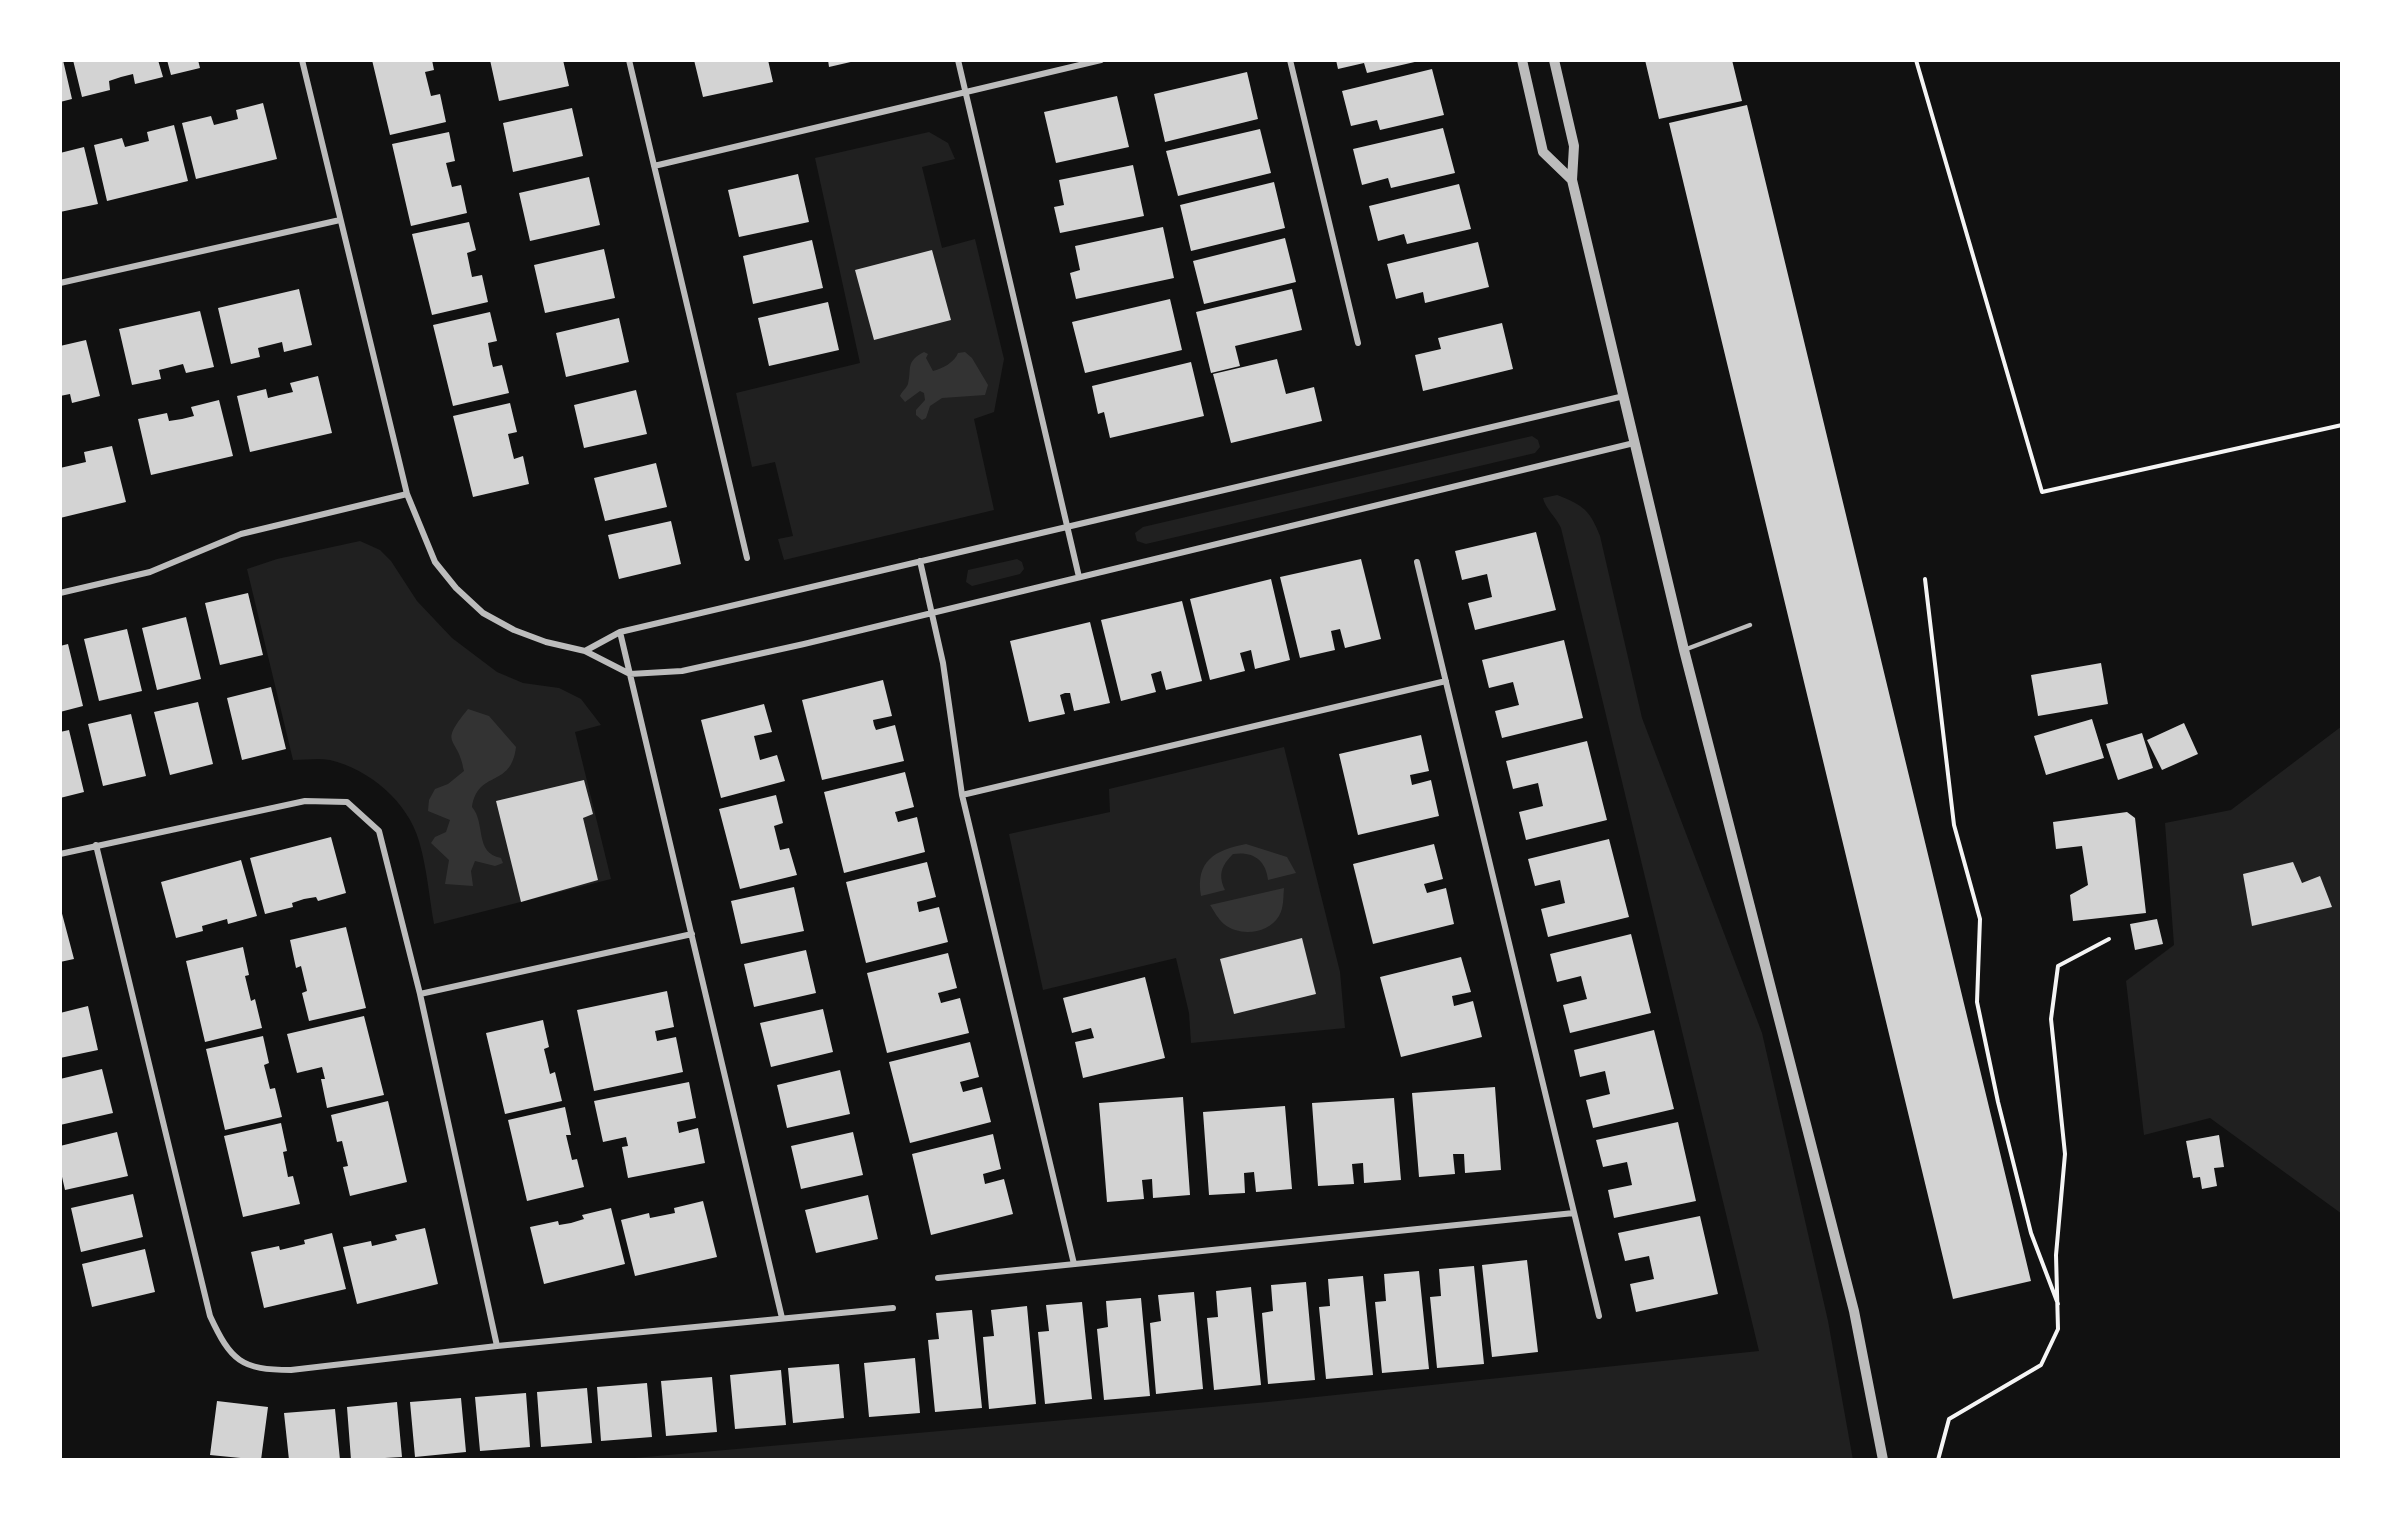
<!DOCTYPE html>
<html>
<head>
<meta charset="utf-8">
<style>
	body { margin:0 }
	#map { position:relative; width:2402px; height:1520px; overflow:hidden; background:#111; font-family:Georgia,serif }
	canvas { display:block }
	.frame { position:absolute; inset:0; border:62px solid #fff; pointer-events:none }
</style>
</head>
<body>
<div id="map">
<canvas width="2402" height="1520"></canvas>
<div class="frame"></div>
</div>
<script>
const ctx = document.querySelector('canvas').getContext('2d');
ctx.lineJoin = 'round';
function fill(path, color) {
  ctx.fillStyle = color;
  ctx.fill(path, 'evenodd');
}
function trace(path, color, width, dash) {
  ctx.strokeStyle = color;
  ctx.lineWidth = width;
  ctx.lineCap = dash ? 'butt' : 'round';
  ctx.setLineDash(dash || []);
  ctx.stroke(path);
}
const green = new Path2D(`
	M929 132 948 143 955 159 922 167 942 248 975 239 1004 359 994 412 974 419 994 510 784 560 778 539 793 536 775 462 752 467 736 393 860 363 815 158Z
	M1532 436 1538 440 1540 447 1535 453 1146 544 1137 541 1135 533 1143 527Z
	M1557 495C1583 505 1590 510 1600 536L1642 718 1762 1033 1828 1321 1853 1460H612L1268 1402 1759 1351 1561 528C1556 517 1545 508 1543 498Z
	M360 541 380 550 391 561 417 601 452 638 497 672 523 683 559 688 581 699 601 725 575 732 611 879 434 924C429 896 427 868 419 841 408 802 369 769 330 760 318 758 305 760 293 760L247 569 277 559Z
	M1017 559 1022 562 1024 569 1020 574 972 586 966 582 968 570Z
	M2342 726V1214L2210 1118 2144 1135 2126 981 2174 945 2165 823 2231 810Z
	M1284 747 1340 972 1345 1028 1191 1043 1189 1013 1176 958 1043 990 1009 834 1110 812 1109 789Z`);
const water = new Path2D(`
	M924 352 928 354 926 358 933 371C942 369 955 362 958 353L965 352 972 358 988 385 985 395 942 398 930 406 926 418 922 420 916 415V410L925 400 924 393 920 391 905 402 900 396C902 391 906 389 908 384 912 368 905 362 924 352Z
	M468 709 489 716 516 747C511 789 478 769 472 807 486 823 474 853 501 858L503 863 495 866 475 861 471 871 473 886 445 884 449 860 431 843 435 837 446 832 450 820 428 811 429 800 435 789 448 784 464 771C458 734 437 747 468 709Z
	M1246 844 1287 857 1296 873 1268 880C1266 859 1252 851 1233 854 1221 866 1218 875 1225 890L1201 896C1195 861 1215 850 1246 844Z
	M1284 888C1283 898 1284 907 1279 916 1268 934 1240 937 1224 924 1218 919 1214 911 1210 905Z`);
const building = new Path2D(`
	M60 60H63L72 99 60 102Z
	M73 60H158L163 77 135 84 133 74 121 77 109 81 110 90 82 97Z
	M167 60H198L200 68 171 75Z
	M372 60H432L434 70 425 72 431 96 440 94 446 122 390 135Z
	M490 60H563L569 86 499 101Z
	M694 60H768L773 82 703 97Z
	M828 60H855V61L829 67Z
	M1336 60H1418L1419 61 1367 73 1364 63 1338 69Z
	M1645 60H1732L1742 101 1659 119Z
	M1432 69 1444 115 1380 130 1377 120 1351 126 1342 91Z
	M1247 72 1258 119 1165 142 1154 94Z
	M1117 96 1129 147 1056 163 1044 112Z
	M263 103 277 159 196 179 182 123 211 116 214 125 238 119 236 110Z
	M1747 105 2031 1281 1953 1299 1669 123Z
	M572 108 583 156 513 172 503 123Z
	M174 125 188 181 107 201 94 145 122 138 125 147 149 141 147 132Z
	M1443 128 1455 173 1391 188 1388 178 1362 185 1353 149Z
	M1260 129 1271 173 1178 196 1166 151Z
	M449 132 455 161 446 163 452 187 461 185 467 213 411 226 392 144Z
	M84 147 98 204 60 212V153Z
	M1133 165 1144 216 1060 233 1054 207 1064 205 1059 180Z
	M798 174 809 222 739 237 728 190Z
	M589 177 600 225 530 241 519 193Z
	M1274 182 1285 228 1191 251 1180 205Z
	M1459 184 1471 229 1407 244 1404 234 1378 241 1369 206Z
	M469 222 476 250 467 253 472 277 482 275 488 302 432 315 412 234Z
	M1163 227 1174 278 1076 299 1070 273 1080 270 1075 246Z
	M1285 238 1296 282 1204 304 1193 261Z
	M812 240 823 288 753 304 743 256Z
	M1478 242 1489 287 1425 303 1423 292 1396 299 1387 264Z
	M604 249 615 298 545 313 534 265Z
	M932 250 951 320 874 340 855 270Z
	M299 289 312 345 284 352 282 342 258 348 260 357 231 364 218 308Z
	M1292 289 1302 330 1235 346 1240 366 1211 373 1196 312Z
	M1170 299 1182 350 1085 373 1072 322Z
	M828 302 839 350 769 366 758 318Z
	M200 311 214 367 186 373 183 364 159 370 161 379 132 385 119 329Z
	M490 312 497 341 488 343 490 355 493 367 502 365 509 393 453 406 433 325Z
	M619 318 629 362 566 377 556 333Z
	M1502 323 1513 369 1423 391 1415 355 1441 349 1438 338Z
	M86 340 100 396 72 403 70 394 60 396V346Z
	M1277 359 1286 394 1314 387 1322 421 1231 443 1213 374Z
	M1191 362 1204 416 1110 438 1104 412 1098 414 1092 386Z
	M318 376 332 433 250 452 237 396 266 389 268 398 280 395 293 392 290 383Z
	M636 390 647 434 584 448 574 405Z
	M219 400 233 456 151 475 138 419 167 413 169 421 182 419 194 416 191 407Z
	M510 403 517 432 508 434 511 447 514 459 523 456 529 484 473 497 453 416Z
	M112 446 126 502 60 518V468L86 462 84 452Z
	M656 463 667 507 605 521 594 478Z
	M671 521 681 564 619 579 608 535Z
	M1536 532 1556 610 1475 630 1468 603 1492 597 1487 574 1462 580 1455 551Z
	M1361 559 1381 639 1345 648 1340 629 1331 631 1335 650 1300 658 1280 577Z
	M1271 579 1290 660 1255 669 1251 650 1240 653 1245 671 1210 680 1190 599Z
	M248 593 263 655 220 665 205 603Z
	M1182 601 1202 681 1166 690 1161 671 1151 674 1156 692 1121 701 1101 620Z
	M186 617 201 679 157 690 142 628Z
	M1090 622 1110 703 1074 711 1070 693H1065L1060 695 1065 714 1029 722 1010 641Z
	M127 629 142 691 99 701 84 639Z
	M1564 640 1583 718 1502 738 1495 711 1519 705 1513 682 1489 688 1482 660Z
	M68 644 83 706 60 712V646Z
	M2101 663 2108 704 2038 716 2031 675Z
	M883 680 892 716 873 720 874 725 876 730 895 725 904 761 822 780 802 700Z
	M271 687 286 749 242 760 227 698Z
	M198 702 213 764 170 775 154 712Z
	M764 704 772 732 754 736 760 760 777 755 785 781 721 798 701 720Z
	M131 714 146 776 103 786 88 724Z
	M2092 719 2104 758 2046 775 2034 736Z
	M2184 723 2198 754 2162 770 2147 740Z
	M69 730 84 792 60 798V732Z
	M2142 733 2153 768 2118 780 2106 744Z
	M1421 735 1429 771 1410 775 1412 785 1431 780 1439 816 1358 835 1339 754Z
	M1587 741 1607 820 1526 840 1519 812 1543 806 1538 783 1513 789 1506 761Z
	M905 772 914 807 895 812 898 822 917 817 925 852 844 873 824 792Z
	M584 780 593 814 583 818 598 880 521 902 496 801Z
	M776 795 783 823 774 826 780 850 789 848 797 875 740 889 719 809Z
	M2127 812 2135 818 2146 913 2073 921 2070 895 2088 885 2082 846 2056 849 2053 822Z
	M331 837 346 893 318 901 316 897 304 899 292 903 293 907 265 914 250 858Z
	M1609 839 1629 917 1548 937 1541 909 1565 903 1560 880 1535 886 1528 859Z
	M1434 844 1443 879 1424 884 1427 893 1446 888 1454 924 1373 944 1353 864Z
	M241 860 257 916 228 924 227 919 202 926 203 931 176 938 161 882Z
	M927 862 936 897 917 902 919 912 939 907 948 942 866 963 846 882Z
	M2293 862 2302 883 2320 876 2332 907 2252 926 2243 874Z
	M794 887 804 931 741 944 731 901Z
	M60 906 74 959 60 962Z
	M2157 919 2163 944 2135 950 2130 924Z
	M346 927 366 1008 309 1021 302 993 307 991 301 966 296 968 290 940Z
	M1631 934 1651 1013 1570 1033 1563 1005 1587 999 1584 988 1581 976 1557 982 1550 954Z
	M1302 938 1316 994 1234 1014 1220 959Z
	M243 947 249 975 245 976 251 1001 255 999 262 1028 205 1042 186 961Z
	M806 950 816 993 754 1007 744 964Z
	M948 953 957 988 938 993 941 1003 960 998 969 1033 887 1053 867 973Z
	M1461 957 1471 992 1452 996 1454 1006 1473 1001 1482 1037 1401 1057 1380 977Z
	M1145 977 1165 1058 1083 1078 1075 1042 1094 1038 1091 1028 1072 1033 1063 998Z
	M667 991 674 1027 655 1031 657 1041 676 1037 683 1072 594 1091 577 1010Z
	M88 1006 98 1050 60 1058V1013Z
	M823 1009 833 1052 771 1067 760 1023Z
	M364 1016 384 1095 327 1108 321 1079H325L322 1067 297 1073 287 1034Z
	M543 1020 549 1047 544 1049 547 1061 550 1074 555 1072 562 1101 505 1114 486 1033Z
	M1654 1030 1674 1109 1593 1128 1586 1100 1610 1094 1605 1071 1580 1077 1574 1050Z
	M263 1036 269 1063 264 1065 270 1089 275 1088 282 1117 225 1130 206 1049Z
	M970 1042 979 1077 960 1082 963 1092 982 1087 991 1122 910 1143 889 1062Z
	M102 1069 113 1113 60 1125V1079Z
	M840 1070 850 1114 787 1128 777 1085Z
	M689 1082 696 1118 677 1122 679 1133 698 1128 705 1163 628 1178 622 1147 628 1146 626 1137 603 1142 594 1101Z
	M1495 1087 1501 1170 1465 1173 1464 1154H1453L1455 1174 1419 1177 1412 1093Z
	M1183 1097 1190 1195 1153 1198 1152 1179 1142 1180 1144 1199 1107 1202 1099 1103Z
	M1394 1098 1401 1180 1364 1183 1363 1163 1352 1164 1354 1184 1318 1186 1312 1103Z
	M388 1101 407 1182 350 1196 343 1167 348 1166 342 1141 337 1142 331 1115Z
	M1285 1106 1292 1189 1256 1192 1254 1172 1244 1173 1245 1193 1209 1195 1203 1112Z
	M565 1107 571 1135H566L572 1160 577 1159 584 1187 527 1201 508 1120Z
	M1678 1122 1696 1201 1614 1218 1608 1190 1632 1185 1627 1162 1603 1167 1596 1140Z
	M281 1123 287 1151 283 1152 288 1177 293 1176 300 1204 243 1217 224 1136Z
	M117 1132 128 1176 65 1190 60 1168V1146Z
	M853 1132 863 1175 801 1189 791 1146Z
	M993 1134 1001 1169 983 1174 985 1184 1004 1179 1013 1214 931 1235 912 1154Z
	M2219 1135 2224 1167 2214 1168 2217 1186 2202 1189 2200 1177 2193 1178 2186 1141Z
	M133 1194 143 1237 81 1252 71 1208Z
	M868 1195 878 1239 816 1253 805 1210Z
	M703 1201 717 1257 635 1276 621 1220 649 1213 650 1218 675 1213 674 1208Z
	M611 1208 625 1264 544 1284 530 1227 558 1221 559 1225 571 1223 584 1219 582 1215Z
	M1700 1216 1718 1294 1636 1312 1630 1284 1654 1279 1649 1256 1625 1261 1618 1233Z
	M425 1228 438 1284 357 1304 343 1247 371 1241 372 1246 397 1240 395 1235Z
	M332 1233 346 1289 264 1308 251 1252 279 1246 280 1250 305 1244 304 1240Z
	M145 1249 155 1292 92 1307 82 1264Z
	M1527 1260 1538 1352 1492 1357 1482 1265Z
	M1474 1266 1484 1364 1437 1368 1430 1297 1441 1296 1439 1269Z
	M1419 1271 1429 1369 1382 1373 1375 1302 1386 1301 1384 1274Z
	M1363 1276 1373 1375 1326 1379 1319 1307 1330 1306 1328 1279Z
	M1306 1282 1315 1380 1268 1384 1262 1313 1273 1311 1271 1285Z
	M1251 1287 1261 1385 1214 1390 1207 1318 1218 1317 1216 1291Z
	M1194 1292 1203 1389 1156 1394 1150 1323 1161 1321 1158 1295Z
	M1141 1298 1150 1396 1104 1400 1097 1329 1108 1327 1106 1301Z
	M1082 1302 1092 1399 1045 1404 1038 1332 1049 1331 1046 1305Z
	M1027 1306 1036 1404 989 1409 983 1337 994 1336 991 1310Z
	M972 1310 982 1408 935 1412 928 1340 939 1339 936 1313Z
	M915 1358 920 1413 869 1417 864 1363Z
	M839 1364 844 1418 793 1423 788 1368Z
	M781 1370 786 1425 735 1429 730 1375Z
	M712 1377 717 1432 666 1436 661 1381Z
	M647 1383 652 1437 601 1441 597 1387Z
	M587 1388 592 1443 541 1447 537 1392Z
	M526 1393 530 1447 480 1451 475 1397Z
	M461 1398 466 1452 415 1457 410 1402Z
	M217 1401 268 1407 261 1460 210 1455Z
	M397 1402 402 1457 351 1460 347 1407Z
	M335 1409 340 1460H289L284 1413Z`);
const path = new Path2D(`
	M1916 60 2042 492 2342 425
	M1925 579 1954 825 1980 919 1977 1002 1998 1102 2031 1233 2058 1304
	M1938 1460 1949 1419 2041 1365 2058 1329 2056 1255 2065 1154 2051 1019 2058 966 2109 939`);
const service = new Path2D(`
	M1684 650 1750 625`);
const minor = new Path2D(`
	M302 60 407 494 435 562 456 588 483 613 514 630 546 642 585 651 630 674 682 671 804 644 1634 443
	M629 60 747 558
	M958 60 1079 577
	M1290 60 1358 343
	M654 166 1101 60
	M60 283 340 220
	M920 561 943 663 962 795 1074 1264
	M1417 562 1599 1316
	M60 593 150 572 241 534 407 494
	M620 632 782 1318
	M585 651 620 632 1624 396
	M962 795 1446 681
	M96 845 210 1316C231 1361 241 1370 291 1370L497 1346 893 1308
	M60 854 305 801 347 802 379 831 420 994 497 1346
	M420 994 692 934
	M938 1278 1574 1213`);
const tertiary = new Path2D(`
	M1522 60 1543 152 1572 180
	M1554 60 1574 146 1572 180 1684 650 1854 1311 1883 1460`);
fill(green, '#202020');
fill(water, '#333');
fill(building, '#d3d3d3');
trace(path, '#f5f5f5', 4);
trace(service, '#bcbcbc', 4.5);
trace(minor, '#bcbcbc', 6);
trace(tertiary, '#bcbcbc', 10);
</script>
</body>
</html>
